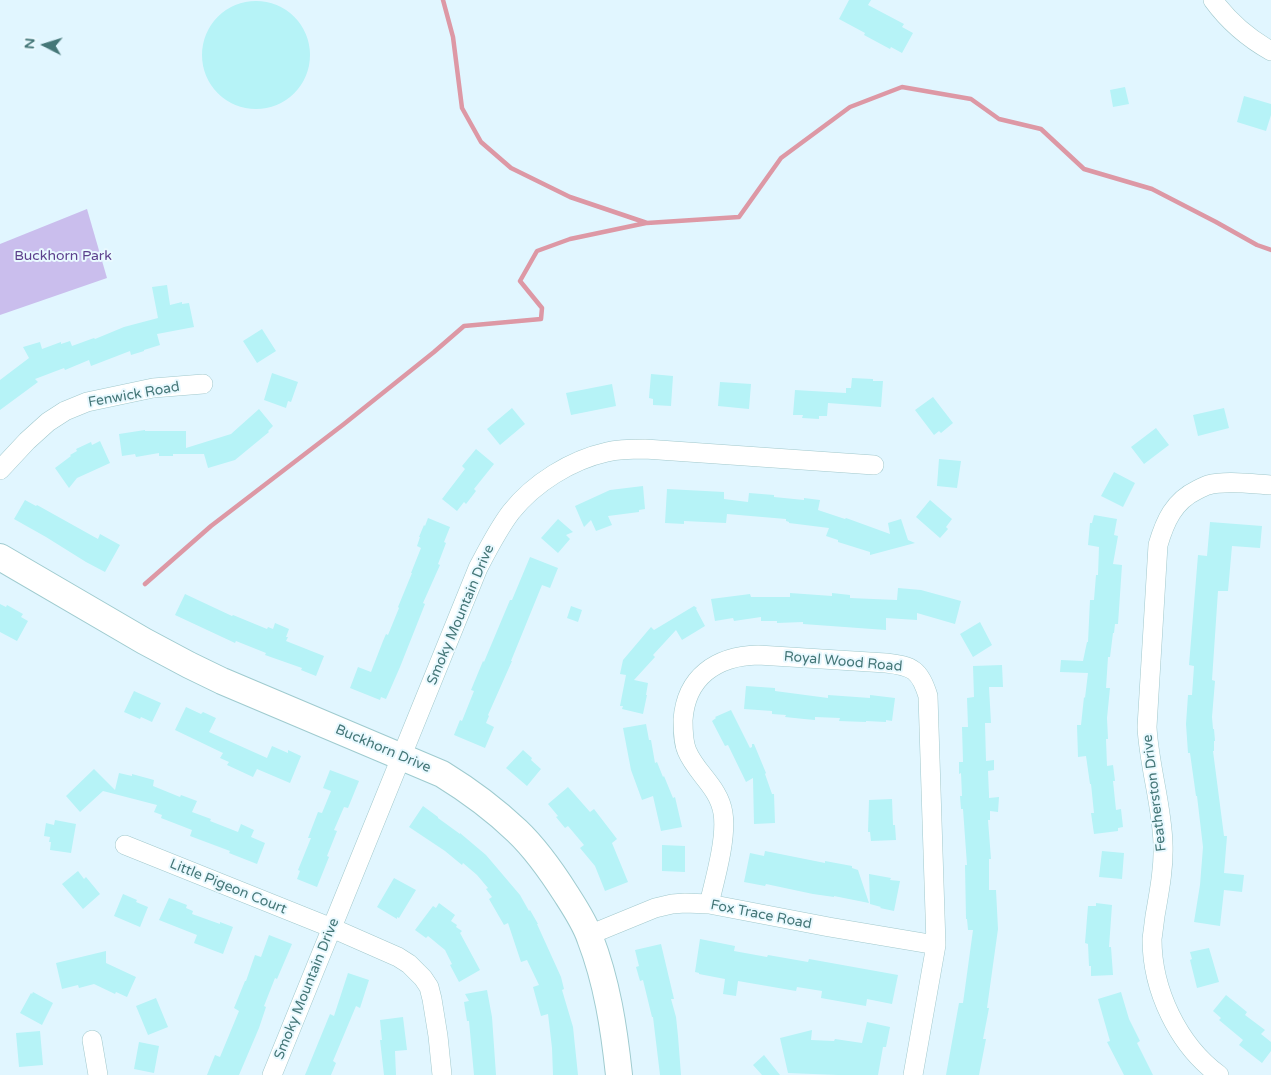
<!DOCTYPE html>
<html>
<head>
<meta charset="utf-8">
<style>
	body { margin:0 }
	#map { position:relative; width:1271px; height:1075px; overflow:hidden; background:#e1f6ff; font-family:"Varela Round",sans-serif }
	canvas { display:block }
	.north { position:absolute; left:20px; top:20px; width:50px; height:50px; -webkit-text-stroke:4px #e9f9ff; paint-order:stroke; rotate:275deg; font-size:14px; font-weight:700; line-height:20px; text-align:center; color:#457778 }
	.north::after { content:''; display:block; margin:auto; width:18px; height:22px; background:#457778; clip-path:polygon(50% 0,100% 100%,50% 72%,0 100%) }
</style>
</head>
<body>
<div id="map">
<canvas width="1271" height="1075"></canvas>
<div class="north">N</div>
</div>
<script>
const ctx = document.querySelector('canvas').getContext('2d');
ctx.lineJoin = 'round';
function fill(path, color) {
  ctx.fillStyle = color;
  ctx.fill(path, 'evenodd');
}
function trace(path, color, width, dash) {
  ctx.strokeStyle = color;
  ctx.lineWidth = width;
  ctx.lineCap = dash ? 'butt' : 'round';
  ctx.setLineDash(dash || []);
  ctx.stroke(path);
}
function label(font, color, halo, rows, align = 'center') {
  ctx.font = font + ' "Varela Round",sans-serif';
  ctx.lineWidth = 4;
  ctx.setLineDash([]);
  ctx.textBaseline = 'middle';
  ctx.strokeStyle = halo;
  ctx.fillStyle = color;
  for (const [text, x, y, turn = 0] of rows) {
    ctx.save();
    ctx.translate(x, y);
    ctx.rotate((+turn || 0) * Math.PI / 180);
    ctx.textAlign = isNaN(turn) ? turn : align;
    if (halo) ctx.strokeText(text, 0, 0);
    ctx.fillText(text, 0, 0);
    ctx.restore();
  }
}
const green = new Path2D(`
	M87 209 107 278 0 315V244Z`);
const stream = new Path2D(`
	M443 0 453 37 462 108 481 142 511 168 570 197 647 223 739 217 781 158 850 107 902 87 971 99 999 119 1041 129 1084 169 1152 189 1216 222 1257 245 1271 250
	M145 584 211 526 344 424 434 352 464 326 541 319 542 308 520 281 537 251 570 239 646 223`);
const building = new Path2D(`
	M849 0H871L868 5 904 24 902 27 913 33 902 53 891 47 890 49 864 35 865 33 839 19Z
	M202 55a54 54 0 1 1 108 0a54 54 0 1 1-108 0Z
	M1125 87 1129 104 1113 107 1110 90Z
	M1244 96 1271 104V115L1266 131 1237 122Z
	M167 285 170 305 182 302V304L189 303 194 327 157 334 160 345 144 350V351L131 355 130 351 91 366 89 360 65 370 64 368 35 379 38 382 0 410V380L29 358 23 347 40 342 42 349 61 342V344L70 341 72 346 94 338 95 339 124 327 158 318 152 287Z
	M262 329 276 351 257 363 243 341Z
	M272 373 298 382 291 402 288 401 286 408 264 400Z
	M651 374 673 376 671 406 653 405V399L649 398Z
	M852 378 873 379V381H883L881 407 828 403 827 416H819V419L802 418 803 415H793L795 390 846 393V388H851Z
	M720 382 751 384 749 409 718 406Z
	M612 384 616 406 571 415 566 393Z
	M933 397 953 423 941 433 939 431 934 435 915 410Z
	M512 408 525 424 500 445 487 429Z
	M1224 408 1229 428 1198 436 1193 415Z
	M259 409 273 426 268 431 269 432 235 460 208 468 204 454H173V456H159V453L136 457 135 454 122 456 119 434 145 430V431H186V448L231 434Z
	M1156 428 1169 445 1144 464 1131 447Z
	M100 441 110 463 77 478 69 488 55 468 71 456 70 455 77 451 76 449 91 442 92 445Z
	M476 449 494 464 474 489 476 491 466 504 464 502 457 511 442 499 465 469 462 466Z
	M939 459 961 461 957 488 937 486Z
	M1114 472 1135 483 1123 507 1101 496Z
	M643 486 645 509 639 510V512L608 516 612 525 596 531 591 520 584 527 575 506 610 490Z
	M667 489 724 492V499L748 502 749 493 774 495V497L804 500V498L820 500 818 510 845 519 846 518 890 534 888 523 901 519 908 540 915 543 870 555V552L838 542V540L826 536 829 528 789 523V522L786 521V519L727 514 726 523 684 521V524L665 523Z
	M25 500 36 506 37 505 98 539 100 534 120 545 105 572 86 562 46 537 14 519Z
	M930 500 952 519 946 527 948 529 940 538 916 517Z
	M1094 515 1117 519 1114 535 1118 536 1113 564 1122 565 1118 624H1115L1114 633H1113L1110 657H1108L1106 688H1110L1107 718 1108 739H1106L1107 766 1113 765 1115 781H1113L1116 810 1121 809 1123 827 1118 828V831L1094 834 1091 813H1094L1091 784H1090L1086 756 1078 757 1077 725H1081L1084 697 1085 698 1088 673 1060 672 1061 660 1083 661 1087 642H1088L1090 600H1094L1096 575H1098L1099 547 1088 545 1090 523H1092Z
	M428 518 450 527 444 542 446 543 438 564 440 565 423 603 425 604 400 667 386 699 381 697 380 700 350 688 358 667 371 672 383 641 386 634 388 635 399 608 398 607 412 573H411L421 548 417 546 420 537H419L424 525 425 526Z
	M558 519 573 532 566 535 570 539 558 553 541 538Z
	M1210 522 1262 526 1260 548 1232 546 1228 591H1218L1212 680 1215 681 1212 717 1213 729H1214L1215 741H1214V751H1213L1224 836H1227L1224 873 1244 875 1242 892 1224 890 1220 926 1194 922 1200 885 1203 847 1197 796H1196L1190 753H1188L1186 724 1188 695H1192L1194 666 1189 665 1198 555 1207 556Z
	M530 557 558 568 550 588 542 585 511 661H512L488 715 489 716 486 723 494 727 485 748 454 735 460 720 462 721 474 691 471 690 483 661 484 662 510 600H512Z
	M898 588 921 590 961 601 955 624 917 613V620L886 618V630L803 624V622L777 623V621H761V617L734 621 733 618 715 621 711 599 750 594 751 597H790V593L832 596V593L850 595V598L897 600Z
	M185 594 232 616 233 615 267 629 268 627 273 629 275 623 289 629 286 637H288L286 641 324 656 316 676 301 670 302 668 265 655 266 653 236 641 235 643 175 615Z
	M0 604 6 607 7 605 23 614 21 617 28 621 17 641 0 632Z
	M571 606 582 610 578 622 567 618Z
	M694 606 697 608 696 609 705 626 682 640 676 630 653 655 655 657 634 680 648 683 646 695H647L643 714 622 709 623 706H620L626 675 620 674 623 660 651 627 654 630Z
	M980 622 992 645 973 657 960 634Z
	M1002 665 1003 687H989L991 723H985L986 761 994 760V770L988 771 989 795V798L999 797 998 812 990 811V820H988L991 859H989V890H996L998 929 987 1008H989L983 1039H986L979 1075H946L959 1003H963L973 930H968L967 919H966L965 865H967L963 809H961L960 796H962L961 773 959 774V762H963L962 727H968L967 698 974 697 973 666Z
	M746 686 775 688V691L828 698V695L870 698V695L895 698 892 721 886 720V722L866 721V722L839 721 840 718 815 717V720L804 719 785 717 786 715 772 714V711L744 709Z
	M134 691 161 703 152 722 141 717 140 719 124 712Z
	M186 707 201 714 203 712 216 718 209 732 267 758 272 746 288 753V750L301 756 290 783 257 769 253 777 227 765 229 762 220 758 223 753 175 730Z
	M731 710 750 748 752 747V744H754L766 773 765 774 772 794H774L775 823 754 824 753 778 746 782 728 745 725 746 712 721 716 718 715 717Z
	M646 724 649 740H651L655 763 657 762 663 777 664 776 673 798 675 797 682 827 661 831 653 796 642 800 631 770 623 728Z
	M523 750 532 758 531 760 541 769 527 786 506 768Z
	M94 769 115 790 119 773 132 776V774L154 780 153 786 180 797 181 795 197 801 192 812 211 819 210 821 238 832 241 824 254 830 251 837 265 843 257 864 229 853 230 851 190 836 192 830 161 818 162 815 154 812 157 805 103 791 80 812 66 796Z
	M330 770 359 781 348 808 344 807 334 830 337 831 327 856 329 857 317 887 297 879 300 871 298 870 311 838H308L318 812 322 813 331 791 323 788Z
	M568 787 590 812 594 809 617 839 612 843 628 882 605 891 595 866 580 848 584 845 568 826 565 828 556 817 558 816 548 804Z
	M892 799 893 825H895L896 840 871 841 870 832H868L869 800Z
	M423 806 438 817V818L460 834V833L486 855 520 895 529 911 530 910 538 924H537L561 977 564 989 562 990 573 1027 578 1075H553L552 1048 548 1014 541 1016 533 987 539 985 527 960 521 962 508 923 504 925 489 899 492 897 486 889 488 888 477 875 463 863 462 865 445 851 409 827Z
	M55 820 76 824 71 853 50 850 51 842H49L50 837 44 836 46 823 54 825Z
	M662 845 685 846V872L662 871Z
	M765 851 825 863V861L852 866V868L858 870 869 903 834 896V897L813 894 766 884 765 886 744 882 750 853 764 856Z
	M1102 851 1124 853 1122 879 1099 877Z
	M78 871 84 879 86 877 100 894 83 909 62 884Z
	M869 874 891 878 890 880 900 881 894 911 880 908 881 907 870 904Z
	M394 878 416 890 399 918 397 917V919L377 907Z
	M123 894 137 900 136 902 148 907 140 927 114 916Z
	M169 898 187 905 186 908 193 911 192 914 220 924V922L233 927 223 954 194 943 197 935 159 920Z
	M439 903 455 915 451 921 457 925 456 927 462 931 460 933 480 970 459 982 450 965 452 964 445 950 428 936 426 938 415 930 433 906 436 908Z
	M1096 903 1112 905 1109 947H1111L1113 975 1091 976V966H1089L1088 944 1085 943 1088 906H1096Z
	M269 935 292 944 277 979 275 978 264 1006 266 1007 259 1028 239 1075H207L215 1055 220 1057 239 1011 234 1008 245 981H246L255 955 261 957Z
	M700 939 735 946 734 951 767 957 768 955 808 962 809 959 898 975 892 1004 867 999 866 1006 821 998 822 991 797 987 796 991 738 981 736 996 723 994 725 979 699 974V973L695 972Z
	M661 944 674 999H671L676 1017 678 1036 681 1075H660L653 1017H652L643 980 640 981 636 967 639 966 635 950Z
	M1209 948 1219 982 1197 988 1190 960 1192 959 1190 952Z
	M106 951V963L136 977 127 997 116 992 115 994 94 984 79 988 78 985 62 989 56 963Z
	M348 973 369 980 360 1008 356 1006 333 1061 336 1063 331 1075H305L330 1014 334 1016Z
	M487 990 492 1017 496 1075H474L469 1021H467L464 1002 469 1001 465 994Z
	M33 992 53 1003 42 1025 20 1013 31 993 32 994Z
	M1121 992 1129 1019 1140 1041 1137 1043 1153 1075H1124L1107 1042 1110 1041 1098 999Z
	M1226 995 1247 1012 1245 1015 1265 1030 1261 1034 1271 1042V1051L1262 1063 1239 1045 1243 1040 1219 1020 1221 1018 1213 1011Z
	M156 998 168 1027 148 1035 136 1006Z
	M403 1017 407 1050 395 1051 396 1075H384L380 1040H382L380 1020Z
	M867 1022 890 1027 886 1047H883L878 1075H838L788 1073 780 1038 812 1030 811 1040 834 1041 835 1039 862 1043Z
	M40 1031 43 1065 19 1067 16 1033Z
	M139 1042 159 1046 154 1073 134 1069Z
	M764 1055 780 1075H762L753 1065Z`);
const street = new Path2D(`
	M1213 0C1229 22 1248 38 1271 51
	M0 470 27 441 48 422 65 411 87 402 153 388 203 384
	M125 845 332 928 398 957 409 964 423 978 429 987 432 999 438 1036 442 1075
	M709 904C715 879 727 838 723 813 719 787 696 773 687 751 683 742 683 730 683 720 686 677 716 656 758 655L886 663C913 666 920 670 928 696L936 945 913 1075
	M589 935 655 908 672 904 685 903 709 904 829 927 936 945
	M92 1040 98 1075
	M272 1075 478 568C488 549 498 529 511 512 534 483 571 460 607 452 619 449 632 449 645 449L874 465
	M1219 1075C1178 1045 1152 990 1152 939 1153 932 1154 924 1155 916 1159 893 1164 868 1163 844 1162 805 1149 766 1147 727L1158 545C1165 521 1174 501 1197 490 1201 488 1205 486 1208 485 1226 480 1252 484 1271 485`);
const secondary = new Path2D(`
	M0 557 144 641 189 665 222 681 442 774C468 790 495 810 517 831 537 850 552 872 566 894 575 908 585 923 590 938 607 982 614 1028 619 1075`);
const parkNames = [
	["Buckhorn Park",63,256]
];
const streetNames = [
	["Fenwick Road",134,395,-10],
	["Smoky Mountain Drive",461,615,-67],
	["Royal Wood Road",843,662,5],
	["Buckhorn Drive",383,749,23],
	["Featherston Drive",1155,793,-97],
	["Little Pigeon Court",228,887,22],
	["Fox Trace Road",761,915,11],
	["Smoky Mountain Drive",307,989,-68]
];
fill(green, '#cabeed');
trace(stream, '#dd98a5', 4.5);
fill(building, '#b6f3f7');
trace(street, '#a1c8cc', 20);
trace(secondary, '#9fcbcf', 28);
trace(street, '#fff', 19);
trace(secondary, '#fff', 26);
label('14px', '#5c408c', '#e9f9ff', parkNames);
label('14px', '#457778', '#e9f9ff', streetNames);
</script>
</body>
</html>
